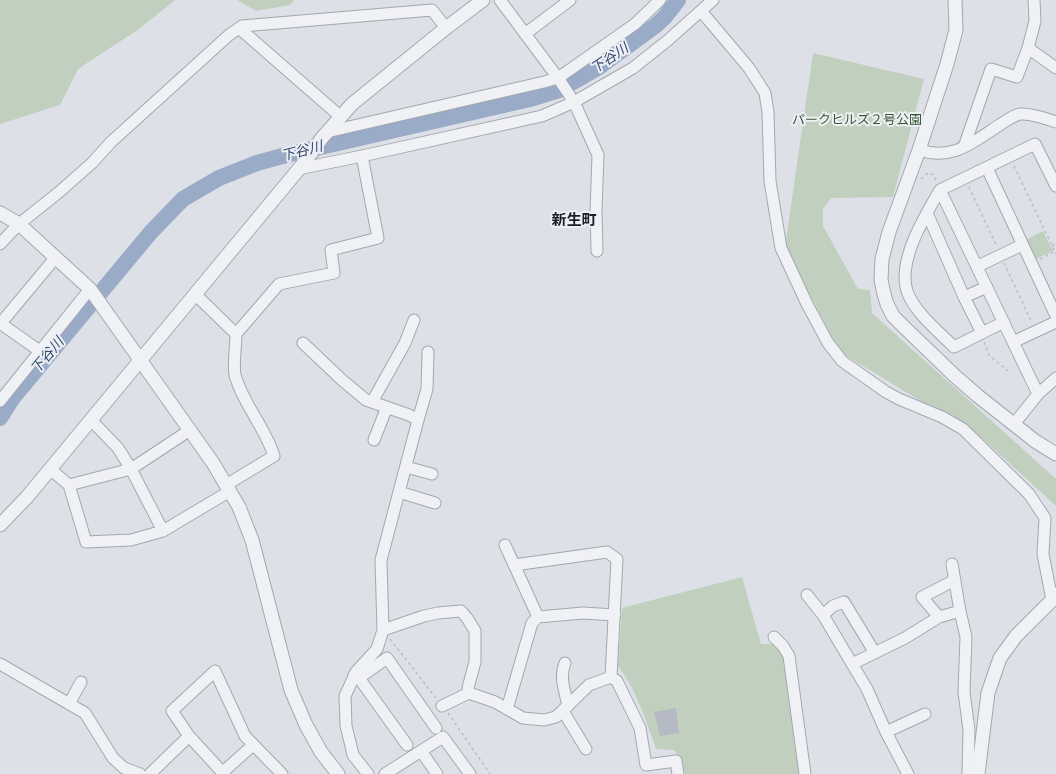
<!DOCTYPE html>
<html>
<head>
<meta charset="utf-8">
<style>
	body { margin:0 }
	canvas { display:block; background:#dde0e6 }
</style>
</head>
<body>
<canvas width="1056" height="774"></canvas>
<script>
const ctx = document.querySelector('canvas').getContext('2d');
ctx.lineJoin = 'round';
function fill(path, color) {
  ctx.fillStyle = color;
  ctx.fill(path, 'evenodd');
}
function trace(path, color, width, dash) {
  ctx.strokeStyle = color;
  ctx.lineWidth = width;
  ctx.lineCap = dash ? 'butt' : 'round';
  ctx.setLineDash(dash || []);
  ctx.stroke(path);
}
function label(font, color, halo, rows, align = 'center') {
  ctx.font = font + ' "DM Sans","Noto Sans JP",sans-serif';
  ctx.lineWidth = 4;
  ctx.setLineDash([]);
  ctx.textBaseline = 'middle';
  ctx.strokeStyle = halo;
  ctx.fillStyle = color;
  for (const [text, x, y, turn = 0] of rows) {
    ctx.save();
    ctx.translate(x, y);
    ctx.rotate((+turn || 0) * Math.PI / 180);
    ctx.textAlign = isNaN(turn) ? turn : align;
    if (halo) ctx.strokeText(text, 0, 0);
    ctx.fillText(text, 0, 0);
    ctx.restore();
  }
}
const green = new Path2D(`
	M0 0H175L139 29 78 69 60 105 0 124Z
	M237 0H294L290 5 256 11Z
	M813 53 924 79 893 197 831 198 823 209V226L858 289 870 290 872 313 1056 479V506L983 439 840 352 785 247Z
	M1043 231 1053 251 1034 260 1024 241Z
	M742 577 761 644H778L786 655 799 774H685L682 762 674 750 656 749C646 721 636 689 618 666L622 608Z`);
const river = new Path2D(`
	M0 418 12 399 151 232 183 199 219 178 257 163 286 155 530 99 559 90 599 67 655 26 664 18 678 0`);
const building = new Path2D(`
	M676 708 679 733 660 736 654 712Z`);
const path = new Path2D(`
	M1014 166 1056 254
	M921 179 928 173 934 175 936 181
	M969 187 997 247
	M1052 246 1056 244
	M1040 259 1054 252
	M1004 263 1032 323
	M984 342 989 355 1009 372
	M390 639 436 698
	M448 713 490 774`);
const minor = new Path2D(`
	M500 0 558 78 574 102 598 155 596 211 597 251
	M701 11 749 68 765 93 768 112 770 181 781 248 807 304 828 343 842 361 886 392 899 399 942 417 963 429 1029 494 1045 518 1043 554 1052 600
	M239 28 341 117
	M525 34 570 0
	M1028 48 1056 68
	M327 132 544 82 558 78 635 24 660 0
	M964 147 991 69 1017 77 1028 48 1035 21 1034 0
	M919 150C954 161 973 142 1001 124 1006 121 1014 115 1020 114 1031 113 1045 118 1056 122
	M987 168 1056 316
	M298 169 362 156 542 116 574 102 633 68 667 41 713 0
	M940 190C925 216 894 265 909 296 918 315 939 332 954 347L1004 322
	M927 213 964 297 982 333
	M0 244 19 224 58 193 92 163 111 142 229 35 242 26 432 10 446 28
	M978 266 1022 245
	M195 294 236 334C236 345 233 365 235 375 243 404 265 427 274 456L226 485
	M964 297 987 287
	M0 323 41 352
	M1 323 56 257
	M236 334 279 284 334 273 331 250 378 238 362 156
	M1013 342 1056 322
	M303 343 342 380 366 400 409 415 418 420 381 560 383 630 377 649 356 672 345 696 346 726 351 746 353 755 368 774
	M1038 394 940 190 1035 144 1056 186
	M0 401 90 289
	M372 402 405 343 414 320
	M91 420 118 448 131 469 163 531
	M418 420 427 389 428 352
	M1014 424 1038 394 1056 378
	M374 440 387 407
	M406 467 432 474
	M50 469 69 485 86 542 131 540 163 531 230 491
	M69 485 131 469 190 430
	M399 492 435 503
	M505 545 538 617
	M807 595 823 615 867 689 886 732 908 774
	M960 611 966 637 964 692 969 730 968 774
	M823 615 833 606 844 602 875 653
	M939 617 922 597 955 580
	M383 630 424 616 438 613 461 611 467 618 475 631V662L468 688 469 693
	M774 637 783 646 789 656 805 774
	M565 663C559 677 565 691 568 706
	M0 664 85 713 113 758 124 768 140 774
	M852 664 905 638 939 617 960 611 952 564
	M354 675 359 678 407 745
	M611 677 617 681 640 728 646 765 676 761 678 774
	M359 678 387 658 436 728
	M69 704 81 682
	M442 706 469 693 495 702 523 718 544 720 556 717 589 685 611 677 617 559 607 552 514 565
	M507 709 532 623 538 617 583 613 615 615
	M563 711 586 749
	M886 732 925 714
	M189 736 172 711 215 671 245 736 282 774
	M421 751 437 774
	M223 772 253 745
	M150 774 189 736 224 774
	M385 774 443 737 470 774`);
const tertiary = new Path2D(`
	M955 0 956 30 947 64 919 150 889 232 882 259 881 280 884 294 887 304 893 316 904 327 956 377 978 396 1035 441 1056 454
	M0 213 19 224 90 289 213 463 239 507 252 540 291 690 306 725 321 752 338 774
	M0 525 27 497 303 164 322 138 352 104 446 28 483 0
	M978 774 988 693 1000 658 1016 636 1052 600 1056 594`);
const parkNames = [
	["パークヒルズ２号公園",857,121]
];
const waterNames = [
	["下谷川",610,59,-34],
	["下谷川",302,152,-14],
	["下谷川",48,356,-50]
];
const quarterNames = [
	["新生町",574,221]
];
fill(green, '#c1d0be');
trace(river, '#99abc6', 16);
fill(building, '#b4b9c3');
trace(minor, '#a3a7b0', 13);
trace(tertiary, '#a3a7b0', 15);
trace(path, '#bbbec5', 1.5, [3, 3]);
trace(minor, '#eff1f5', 11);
trace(tertiary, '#eff1f5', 13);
label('13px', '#395735', '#eceff4', parkNames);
label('italic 14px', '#33496e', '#eceff4', waterNames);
label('bold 15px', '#191f2d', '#eceff4', quarterNames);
</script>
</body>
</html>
